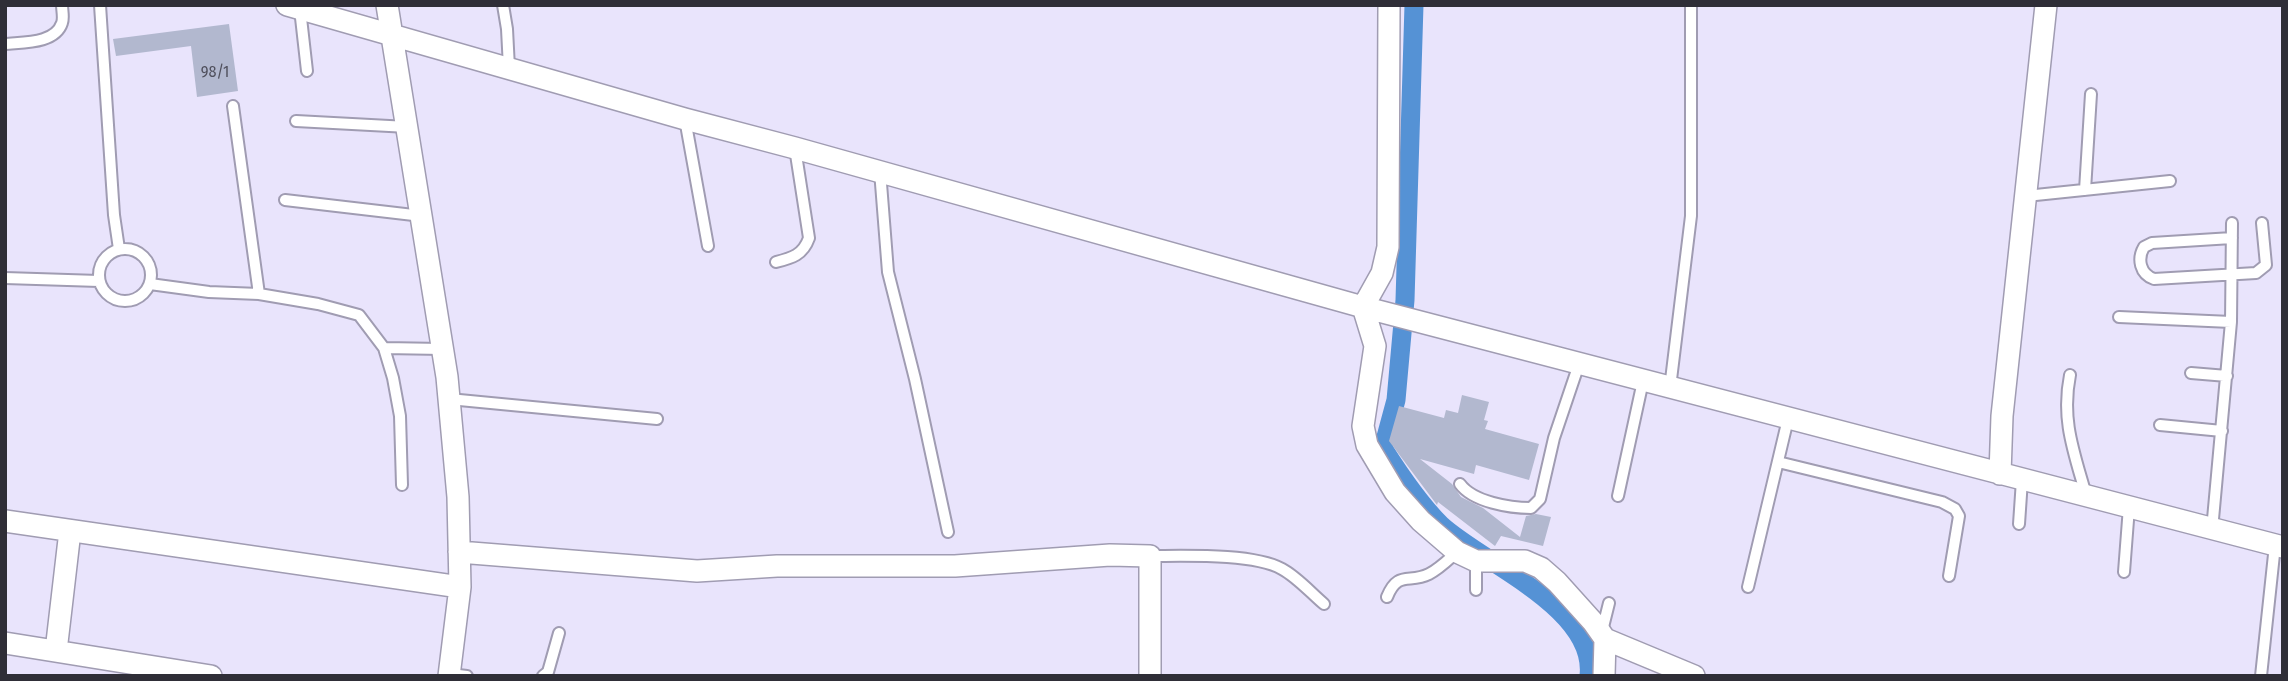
<!DOCTYPE html>
<html>
<head>
<meta charset="utf-8">
<style>
	body { margin:0 }
	#map { position:relative; width:2288px; height:681px; overflow:hidden; background:#e9e4fc; font-family:"Fira Sans Condensed",sans-serif }
	canvas { display:block }
	.frame { position:absolute; inset:0; border:7px solid #2f2e37; pointer-events:none }
</style>
</head>
<body>
<div id="map">
<canvas width="2288" height="681"></canvas>
<div class="frame"></div>
</div>
<script>
const ctx = document.querySelector('canvas').getContext('2d');
ctx.lineJoin = 'round';
function trace(path, color, width, dash) {
  ctx.strokeStyle = color;
  ctx.lineWidth = width;
  ctx.lineCap = dash ? 'butt' : 'round';
  ctx.setLineDash(dash || []);
  ctx.stroke(path);
}
function fill(path, color) {
  ctx.fillStyle = color;
  ctx.fill(path, 'evenodd');
}
function label(font, color, halo, rows, align = 'center') {
  ctx.font = font + ' "Fira Sans Condensed",sans-serif';
  ctx.lineWidth = 5;
  ctx.setLineDash([]);
  ctx.textBaseline = 'middle';
  ctx.strokeStyle = halo;
  ctx.fillStyle = color;
  for (const [text, x, y, turn = 0] of rows) {
    ctx.save();
    ctx.translate(x, y);
    ctx.rotate((+turn || 0) * Math.PI / 180);
    ctx.textAlign = isNaN(turn) ? turn : align;
    if (halo) ctx.strokeText(text, 0, 0);
    ctx.fillText(text, 0, 0);
    ctx.restore();
  }
}
const canal = new Path2D(`
	M1414 5 1405 300 1396 400 1383 448C1400 475 1418 502 1441 525 1482 563 1597 608 1589 676`);
const building = new Path2D(`
	M229 24 238 91 197 97 191 46 116 56 113 39Z
	M1462 395 1489 402 1484 420 1488 421 1485 429 1539 444 1529 480 1476 465 1474 474 1420 459 1452 484 1461 497 1483 508 1520 537 1526 516 1536 514 1551 517 1543 546 1501 536 1495 546 1438 502 1437 505 1389 441 1399 406 1444 418 1446 410 1458 413Z`);
const lane = new Path2D(`
	M100 5 114 215 119 249
	M503 5 507 29 509 68
	M300 9 307 71
	M5 44C23 42 55 44 62 23 64 18 62 10 62 5
	M233 106 259 294
	M685 119 708 246
	M296 121 408 127
	M880 171 888 272 915 379 948 532
	M2085 190 2091 94
	M2026 196 2170 181
	M285 200 422 216
	M2232 238 2152 243 2144 247C2137 259 2140 274 2154 279L2256 273 2266 265 2262 223
	M99 275a26 26 0 1 1 52 0a26 26 0 1 1-52 0Z
	M776 262C792 258 803 255 809 238L795 148
	M5 278 99 281
	M150 284 209 292 259 294 318 304 359 315 384 348 393 378 400 416 402 485
	M2119 317 2231 322
	M384 348 443 349
	M2191 373 2227 376
	M2070 375C2061 420 2074 452 2086 495
	M1670 388 1691 216V5
	M449 399 657 419
	M2160 425 2222 431
	M1778 462 1942 502 1955 509 1959 516 1949 576
	M1460 484C1473 502 1510 508 1531 508L1540 499 1554 438 1579 364
	M1618 496 1643 381
	M2019 524 2022 480
	M2212 530 2231 322 2232 223
	M1150 556C1184 556 1253 553 1282 569 1297 577 1311 593 1324 604
	M1476 561V590
	M2124 572 2129 507
	M1748 587 1788 419
	M1387 597C1398 570 1409 584 1429 574 1439 569 1448 560 1457 552
	M1602 631 1609 603
	M450 674 467 676
	M543 676 548 672 559 633
	M2261 676 2275 545`);
const street = new Path2D(`
	M287 5 685 119 795 148 1363 307 2283 547
	M387 5 447 377 458 497 460 587 449 676
	M1389 5 1388 247 1382 273 1363 307 1375 346 1363 426 1367 445 1395 492 1421 521 1457 552 1476 561H1525L1541 568 1557 582 1593 622 1605 639 1604 676
	M2000 474 2002 416 2046 5
	M5 521 460 587
	M459 552 697 571 777 566H955L1110 555 1150 556V676
	M1605 639 1694 676
	M5 643 211 676
	M56 651 70 531`);
const numberNames = [
	["98/1",215,73]
];
trace(canal, '#5592d5', 19);
fill(building, '#b2b8cf');
trace(lane, '#a09cb2', 14);
trace(street, '#a09cb2', 24);
trace(lane, '#fff', 10);
trace(street, '#fff', 21);
label('16px', '#50505d', null, numberNames);
</script>
</body>
</html>
